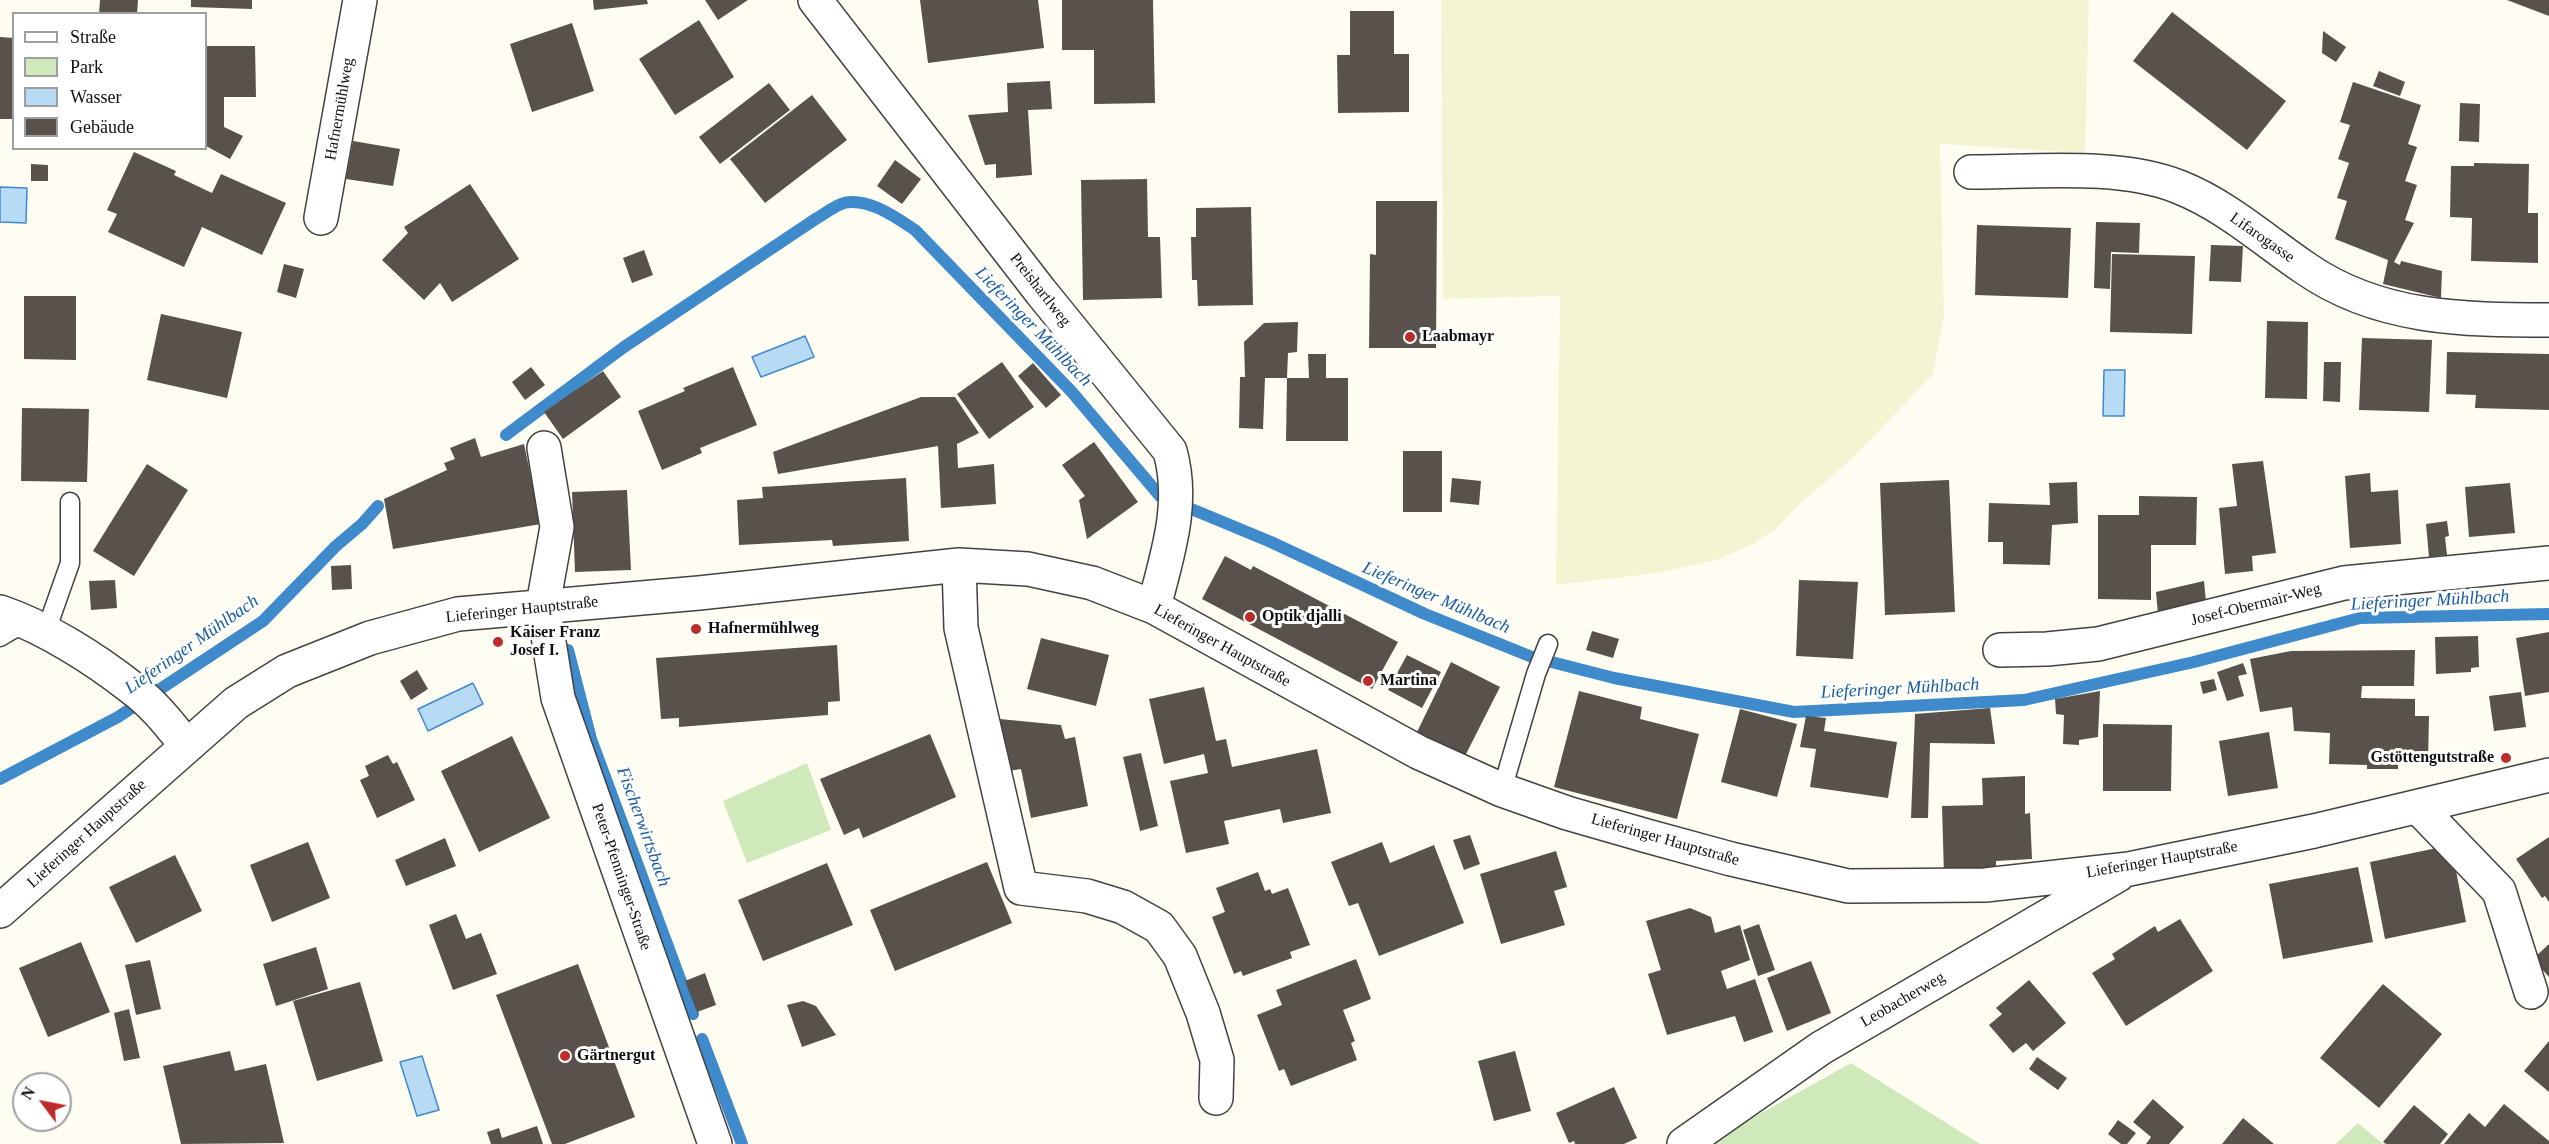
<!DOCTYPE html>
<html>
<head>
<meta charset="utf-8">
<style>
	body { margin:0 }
	#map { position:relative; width:2549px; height:1144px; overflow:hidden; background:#fffdf2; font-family:"Times New Roman",serif }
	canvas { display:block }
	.legend { position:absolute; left:12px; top:12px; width:195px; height:138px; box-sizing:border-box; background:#fff; border:2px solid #9f9f9f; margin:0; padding:8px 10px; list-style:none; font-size:18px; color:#0f0f0f }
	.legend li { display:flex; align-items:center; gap:12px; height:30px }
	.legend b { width:30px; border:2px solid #9f9f9f }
	.north { position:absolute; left:12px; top:1072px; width:60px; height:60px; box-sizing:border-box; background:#fff; border:2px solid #9f9f9f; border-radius:50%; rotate:302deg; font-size:16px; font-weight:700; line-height:24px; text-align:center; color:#0f0f0f }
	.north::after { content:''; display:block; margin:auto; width:21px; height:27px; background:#be2c29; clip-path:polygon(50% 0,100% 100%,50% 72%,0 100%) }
</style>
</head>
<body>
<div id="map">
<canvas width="2549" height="1144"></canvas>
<ul class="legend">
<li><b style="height:8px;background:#fff"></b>Straße</li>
<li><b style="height:16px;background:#d0e9bb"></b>Park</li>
<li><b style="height:16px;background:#b7daf5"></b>Wasser</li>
<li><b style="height:16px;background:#58514c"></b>Gebäude</li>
</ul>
<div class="north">N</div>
</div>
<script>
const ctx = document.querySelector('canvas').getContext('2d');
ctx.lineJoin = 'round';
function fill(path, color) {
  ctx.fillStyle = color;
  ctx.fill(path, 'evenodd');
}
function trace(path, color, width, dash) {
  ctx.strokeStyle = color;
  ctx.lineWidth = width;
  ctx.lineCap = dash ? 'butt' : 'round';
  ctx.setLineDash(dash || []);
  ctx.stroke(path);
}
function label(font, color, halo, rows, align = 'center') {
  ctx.font = font + ' "Times New Roman",serif';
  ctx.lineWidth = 6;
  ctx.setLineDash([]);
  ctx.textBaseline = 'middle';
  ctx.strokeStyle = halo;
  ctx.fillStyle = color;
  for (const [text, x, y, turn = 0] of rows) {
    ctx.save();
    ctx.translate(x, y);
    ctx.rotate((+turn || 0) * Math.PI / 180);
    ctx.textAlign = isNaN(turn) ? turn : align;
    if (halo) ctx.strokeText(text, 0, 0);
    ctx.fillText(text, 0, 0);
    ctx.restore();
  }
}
const farmland = new Path2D(`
	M1441 0H2089L2085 153 1940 144 1944 316 1933 374 1854 457 1795 508 1776 529 1751 545 1719 559 1658 573 1556 585 1560 296 1443 299Z`);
const green = new Path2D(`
	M807 763 831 830 747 863 723 801Z
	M1851 1063 1980 1144H1706Z
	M2358 1123 2383 1144H2336Z`);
const water = new Path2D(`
	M0 187 27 188 26 223 0 222Z
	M805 336 814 357 761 377 752 357Z
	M2104 370H2125L2124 416H2103Z
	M473 683 483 704 428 731 418 709Z
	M422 1056 439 1110 417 1116 400 1062Z`);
const stream = new Path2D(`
	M506 435 624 347 814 220C823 215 834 206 844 203 868 197 897 218 915 230L1071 391 1160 496 1271 542 1425 614 1532 657 1614 678 1794 712 2024 700 2194 662 2360 618 2549 614
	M568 650 591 739 693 1014
	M0 779 118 717 263 621 336 546 362 524 378 506
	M702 1039 742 1144`);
const building = new Path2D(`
	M100 0H138L137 14H99Z
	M191 0H252V9L191 7Z
	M593 0H647L648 4 594 10Z
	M705 0H748L718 20Z
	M920 0H1038L1044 48 928 63Z
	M1062 0H1153L1155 103 1094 104V50H1062Z
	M2507 0H2549V16Z
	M1350 11H1394V54H1409V112L1338 113 1337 55H1350Z
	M2172 12 2286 101 2247 150 2133 61Z
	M699 20 734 77 675 115 639 59Z
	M572 23 594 91 532 112 510 44Z
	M2323 31 2346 47 2336 62 2322 53Z
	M0 37 14 38V119H0Z
	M206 46H255L256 97H224V127L243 136 230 159 206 146Z
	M2379 71 2405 82 2400 96 2373 86Z
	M1050 81 1052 109 1028 110 1032 175 996 178V164L985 165 968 115 1008 112 1007 83Z
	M2353 82 2421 105 2408 144 2417 147 2405 181 2417 185 2405 220 2414 223 2394 262 2400 265 2401 261 2442 271 2441 298 2383 284 2388 260 2335 239 2347 201 2337 198 2349 163 2338 159 2350 125 2340 122Z
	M769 83 790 110 720 164 699 137Z
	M812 95 847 140 765 203 730 159Z
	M2460 103 2480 104 2479 142 2459 141Z
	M353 141 400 149 393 186 346 179Z
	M134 152 176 171 174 175 212 193 221 174 286 203 262 255 202 227 184 267 108 232 117 214 107 210Z
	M895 160 921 179 902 204 877 186Z
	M2474 163 2529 164 2528 213H2538V263L2471 261 2472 218 2450 217 2451 166H2474Z
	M31 164 48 165V181H31Z
	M1147 179 1148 237H1160L1162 298 1083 300 1081 180Z
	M470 184 519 259 452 302 440 283 424 300 382 260 408 233 404 227Z
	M1376 201H1437L1436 348H1369L1370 254 1376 255Z
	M1251 207 1253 305 1198 306 1197 280H1192L1191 237H1196V208Z
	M2096 222 2140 223 2139 253 2111 252 2110 289 2094 288Z
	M1977 225 2071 228 2068 298 1975 295Z
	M2211 245 2243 246 2241 282 2209 281Z
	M644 250 653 275 632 283 623 258Z
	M2112 254 2195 256 2192 334 2110 332Z
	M284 264 304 269 296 298 277 292Z
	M24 296H76V360L24 359Z
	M161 314 242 332 227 398 147 380Z
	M2267 321 2308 322 2307 399 2265 398Z
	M1298 322 1297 352 1288 353 1287 378H1265L1263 429 1239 428 1240 377H1245L1244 342 1264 323Z
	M2362 338 2432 340 2429 412 2359 410Z
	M2447 352 2549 354V410L2475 408 2476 395 2446 394Z
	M1308 354H1326V378H1348V441H1286L1287 378H1309Z
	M1002 362 1034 407 989 439 957 394Z
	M2324 362H2341L2340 402 2323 401Z
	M1033 363 1061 395 1046 408 1018 376Z
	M531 367 545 385 525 400 512 382Z
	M733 367 757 425 700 448 702 453 662 470 638 411 685 391 683 388Z
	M603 371 621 397 563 439 544 412Z
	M921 397H955L979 433 957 444 958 468 994 464 996 504 941 508 938 446 778 474 773 452Z
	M22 408 89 409 87 482 21 481Z
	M475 438 481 457 524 444 541 524 393 549 384 499 447 470 444 463 455 459 450 448Z
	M1094 442 1138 502 1087 539 1079 500 1085 496 1062 465Z
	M1403 451H1442V512H1403Z
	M2263 461 2276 553 2252 556 2253 571 2225 574 2219 508 2237 506 2232 464Z
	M147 464 188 490 134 576 93 551Z
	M2370 473 2371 492 2398 490 2401 544 2350 548 2345 476Z
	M906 478 909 541 833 546 832 540 739 545 737 500 763 498 762 487Z
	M1452 478 1481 481 1479 505 1450 502Z
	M1949 480 1955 612 1885 615 1880 483Z
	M2077 482 2078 523 2052 525 2050 565 2003 564V542H1988L1989 503 2050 505 2049 483Z
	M2510 483 2515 533 2469 537 2465 487Z
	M627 490 631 570 575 572 572 492Z
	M2139 496 2197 497 2196 545H2151V600L2098 599V515H2139Z
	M2447 521 2449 536 2445 537 2447 555 2429 557 2426 524Z
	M1225 556 1251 570 1253 566 1398 642 1372 689 1202 599Z
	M351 565 352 589 332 590 331 566Z
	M115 580 117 608 91 610 89 581Z
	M1799 580 1858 582 1853 659 1796 656Z
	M2204 581 2206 602 2158 614 2156 592Z
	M1592 631 1619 639 1613 658 1586 650Z
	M2549 632V692L2525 696 2516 638Z
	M2478 636 2479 667 2471 668V672L2436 674 2435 637Z
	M1041 638 1109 655 1096 706 1027 689Z
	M837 645 840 701 828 702V715L679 727V718L661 719 656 658Z
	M2415 650 2414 686H2362L2361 698 2415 699V716H2429L2428 761H2398V769H2367V765L2329 764 2330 733 2294 731 2292 707 2260 712 2250 659 2291 651Z
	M1407 655 1441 672 1422 708 1388 690Z
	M1451 662 1500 687 1465 756 1417 732Z
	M2243 663 2247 674 2238 676 2244 696 2227 701 2217 672Z
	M417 670 428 689 411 700 400 681Z
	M2214 679 2217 690 2203 694 2200 682Z
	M1204 687 1216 741 1226 739 1232 767 1317 749 1331 813 1283 823 1280 809 1224 821 1229 844 1186 853 1170 781 1208 773 1204 754 1164 764 1149 699Z
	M1579 691 1642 707 1640 719 1699 734 1677 819 1554 787Z
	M2100 691 2098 737 2079 740V745L2063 744 2064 715 2056 714 2055 699Z
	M2521 692 2526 727 2494 731 2489 696Z
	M1990 708 1995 744 1930 743 1928 818H1911L1915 714Z
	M1740 709 1797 724 1777 797 1721 782Z
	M1806 716 1826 718 1824 731 1897 742 1888 798 1810 787 1816 749 1800 747Z
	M1000 719 1061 725 1065 739 1075 737 1088 806 1031 818 1021 769 1009 771Z
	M2103 724 2172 725 2171 791H2103Z
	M2269 732 2278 788 2228 796 2219 741Z
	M930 734 956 797 863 838 859 828 844 835 820 779Z
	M512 736 550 818 479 852 441 771Z
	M1141 753 1158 826 1140 831 1123 757Z
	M388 755 393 764 397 762 415 800 377 818 360 780 369 776 365 766Z
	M2025 776V814L2030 813 2032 859 1996 861V874L1944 875 1942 806 1983 805 1982 778Z
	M1470 835 1480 864 1464 870 1453 840Z
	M2549 837V902L2545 896 2542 898 2516 859Z
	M445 838 456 866 406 886 395 860Z
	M308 842 330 898 272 922 250 865Z
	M1382 842 1390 863 1434 845 1464 923 1379 956 1358 903 1349 906 1331 862Z
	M2451 845 2466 922 2385 939 2370 862Z
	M1556 851 1567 887 1554 891 1565 925 1501 944 1480 874Z
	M175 855 202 911 136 943 109 887Z
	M987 862 1012 923 895 971 870 910Z
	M827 863 853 925 763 961 738 900Z
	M2358 867 2373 942 2283 959 2269 884Z
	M1258 872 1265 891 1270 889 1272 894 1288 888 1310 945 1290 952 1292 958 1243 976 1241 971 1234 974 1212 917 1225 912 1216 888Z
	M1690 908 1711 917 1715 933 1740 925 1750 960 1721 971 1727 989 1755 979 1773 1032 1744 1042 1735 1016 1667 1035 1648 974 1661 970 1646 921Z
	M456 914 466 939 481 933 497 974 453 990 429 925Z
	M2180 919 2213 971 2126 1026 2092 973 2115 959 2112 954 2155 926 2158 932Z
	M1759 924 1775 970 1758 976 1743 930Z
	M81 942 110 1012 48 1037 19 968Z
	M2549 944V977L2533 959Z
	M316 947 328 989 276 1006 263 964Z
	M1356 959 1371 999 1343 1010 1355 1041 1351 1043 1357 1060 1291 1086 1284 1069 1279 1071 1257 1015 1282 1005 1276 990Z
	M150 960 161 1009 136 1015 125 965Z
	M1811 961 1831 1013 1787 1031 1767 978Z
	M578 964 635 1117 565 1144H552L496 995Z
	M705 973 716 1005 697 1012 685 981Z
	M2029 980 2066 1023 2033 1051 2026 1043 2013 1053 1989 1025 2002 1014 1996 1008Z
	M360 982 383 1061 317 1081 293 1001Z
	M2383 984 2442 1034 2379 1108 2320 1058Z
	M803 1001 816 1006 836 1035 802 1047 787 1005Z
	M129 1009 140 1058 124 1061 114 1013Z
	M2549 1041V1092L2524 1071Z
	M230 1051 235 1071 266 1064 284 1143 181 1144 163 1066Z
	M1515 1051 1531 1111 1494 1121 1478 1061Z
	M2037 1057 2067 1078 2058 1090 2029 1069Z
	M1614 1087 1637 1138 1624 1144H1575L1574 1141 1569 1143 1556 1113Z
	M2153 1099 2184 1127 2169 1144H2146L2151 1137 2133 1122Z
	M2504 1104 2549 1141V1144H2444L2469 1113 2485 1127Z
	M2414 1105 2448 1134 2440 1144H2386L2383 1142Z
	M2243 1118 2274 1144H2222Z
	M2118 1120 2136 1133 2127 1144H2121L2108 1134Z
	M537 1126 543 1144H491L487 1132 499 1128 502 1138Z`);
const lane = new Path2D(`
	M46 631 70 563V502
	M0 637 27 621
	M1502 790 1536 674 1548 644`);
const street = new Path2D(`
	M815 0 1041 292 1170 451C1185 505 1167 555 1154 607
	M1971 172C2034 172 2120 163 2179 187 2225 205 2264 240 2305 268 2378 319 2463 320 2549 320
	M321 218 360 0
	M544 448 557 527 543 605 558 698 715 1144
	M959 565 961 628 1021 888 1087 896 1123 907 1159 927 1180 956 1203 1013 1217 1060 1216 1098
	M0 612C45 627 95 659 132 688 153 703 170 725 186 745
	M2000 650 2047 649 2098 644 2344 583 2549 563
	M2418 807 2499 891 2531 992
	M0 911 236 703 287 671 370 638 458 614 699 593 959 565 1028 569 1092 583 1154 607 1418 752 1502 790 1567 813 1647 836 1731 859 1848 886 1985 885 2129 869 2314 831 2549 775
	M1684 1144 1821 1048 2118 875`);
const markers = [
	[1410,337,6,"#be2c29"],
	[1250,617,6,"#be2c29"],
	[696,629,6,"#be2c29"],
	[498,642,6,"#be2c29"],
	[1368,681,6,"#be2c29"],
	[2506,758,6,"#be2c29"],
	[565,1056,6,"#be2c29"]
];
const streetNames = [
	["Hafnermühlweg",340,109,-80],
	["Lifarogasse",2262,238,35],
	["Preishartlweg",1040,290,52],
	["Josef-Obermair-Weg",2256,605,-14],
	["Lieferinger Hauptstraße",522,610,-6],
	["Lieferinger Hauptstraße",1222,646,29],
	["Lieferinger Hauptstraße",87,834,-42],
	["Lieferinger Hauptstraße",1665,840,16],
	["Lieferinger Hauptstraße",2162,860,-10],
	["Peter-Pfenninger-Straße",621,877,71],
	["Leobacherweg",1903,1000,-30]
];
const poiNames = [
	["Laabmayr",1422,337],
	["Optik djalli",1262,617],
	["Hafnermühlweg",708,629],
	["Kaiser Franz",510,633],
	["Josef I.",510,651],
	["Martina",1380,681],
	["Gstöttengutstraße",2494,758,"right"],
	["Gärtnergut",577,1056]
];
const waterNames = [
	["Lieferinger Mühlbach",1033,327,46],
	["Lieferinger Mühlbach",1436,598,23],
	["Lieferinger Mühlbach",2430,601,-3],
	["Lieferinger Mühlbach",192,645,-35],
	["Lieferinger Mühlbach",1900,689,-3],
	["Fischerwirtsbach",643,827,70]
];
fill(farmland, '#f5f4d2');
fill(green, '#d0e9bb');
fill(water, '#b7daf5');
trace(water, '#3f8acb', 1.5);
trace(stream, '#3f8acb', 12);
fill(building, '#58514c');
trace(lane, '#424242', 21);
trace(street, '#424242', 36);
trace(lane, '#fff', 18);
trace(street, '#fff', 33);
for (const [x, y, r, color] of markers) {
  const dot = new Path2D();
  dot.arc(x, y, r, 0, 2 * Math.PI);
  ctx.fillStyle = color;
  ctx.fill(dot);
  trace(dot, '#fff', 2);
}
label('16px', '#0f0f0f', '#fff', streetNames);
label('bold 16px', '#0f0f0f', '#fff', poiNames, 'left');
label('italic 18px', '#195ca0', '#fff', waterNames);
</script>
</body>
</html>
